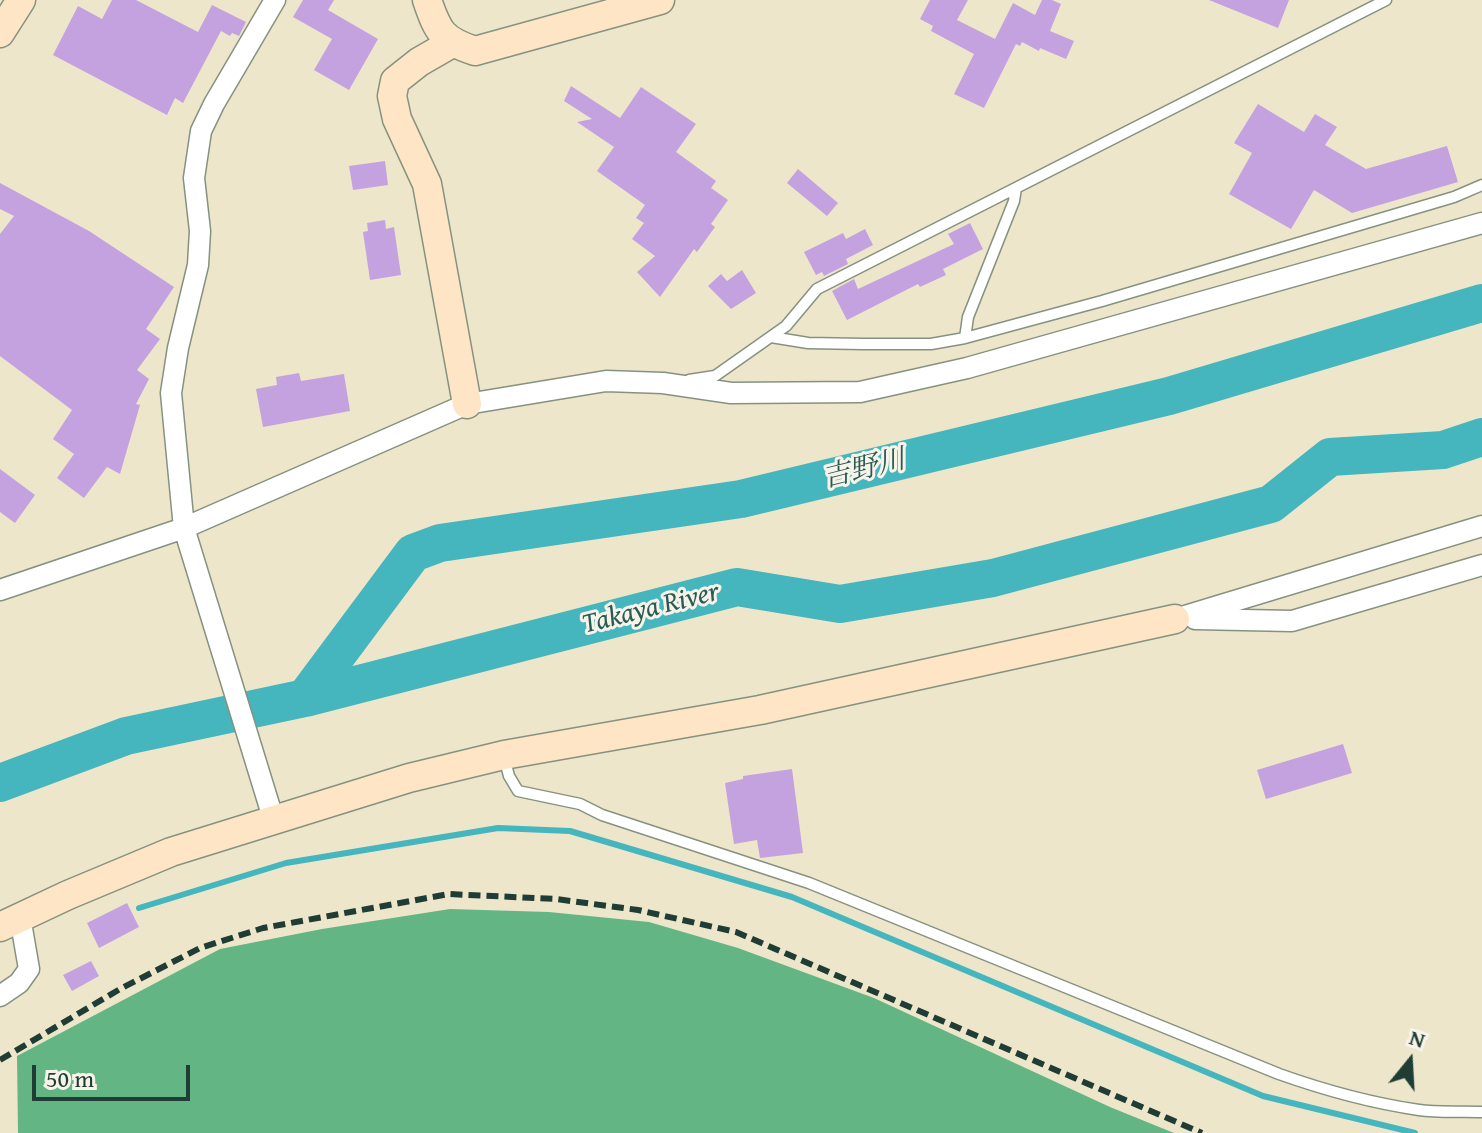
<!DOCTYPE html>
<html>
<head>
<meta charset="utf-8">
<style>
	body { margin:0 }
	#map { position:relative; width:1482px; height:1133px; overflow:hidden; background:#eee6cb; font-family:"Gentium Book Plus",serif }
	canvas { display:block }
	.north { position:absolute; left:1370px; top:1021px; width:80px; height:80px; -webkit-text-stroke:6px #f7f3e8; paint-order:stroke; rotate:18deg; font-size:22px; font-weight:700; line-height:32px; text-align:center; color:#1f3d34 }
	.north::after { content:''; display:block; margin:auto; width:28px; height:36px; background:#1f3d34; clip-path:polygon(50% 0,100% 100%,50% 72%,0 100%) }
	.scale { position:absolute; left:32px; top:1065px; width:158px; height:36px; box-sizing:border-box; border:4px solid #1f3d34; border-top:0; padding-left:10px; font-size:24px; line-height:28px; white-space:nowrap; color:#1f3d34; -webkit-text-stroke:6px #f7f3e8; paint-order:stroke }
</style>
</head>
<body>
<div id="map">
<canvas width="1482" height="1133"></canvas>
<div class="north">N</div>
<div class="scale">50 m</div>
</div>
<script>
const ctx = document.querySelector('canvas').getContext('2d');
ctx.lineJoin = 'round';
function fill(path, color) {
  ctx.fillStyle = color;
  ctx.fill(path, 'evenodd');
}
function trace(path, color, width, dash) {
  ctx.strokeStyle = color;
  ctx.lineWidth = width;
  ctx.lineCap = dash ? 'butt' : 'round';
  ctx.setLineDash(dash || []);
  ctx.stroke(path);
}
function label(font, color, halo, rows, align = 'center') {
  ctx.font = font + ' "Gentium Book Plus","Noto Serif JP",serif';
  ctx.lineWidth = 6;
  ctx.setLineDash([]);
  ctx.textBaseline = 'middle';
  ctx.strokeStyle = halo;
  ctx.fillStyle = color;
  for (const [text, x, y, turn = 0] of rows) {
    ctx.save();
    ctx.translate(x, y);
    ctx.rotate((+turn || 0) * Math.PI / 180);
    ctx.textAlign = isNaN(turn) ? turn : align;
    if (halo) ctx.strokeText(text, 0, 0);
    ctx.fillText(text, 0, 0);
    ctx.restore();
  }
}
const forest = new Path2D(`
	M450 909 549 912 649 922 738 948 874 998 1110 1107 1174 1133H18L17 1056 220 949 322 929Z`);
const stream = new Path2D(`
	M139 908 286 863 498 828 570 831 792 897 1263 1096 1415 1133`);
const river = new Path2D(`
	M305 698 413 553 440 543 741 499 1169 396 1482 303
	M0 783 126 736 305 698 737 587 840 604 993 578 1271 504 1330 457 1443 450 1482 437`);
const building = new Path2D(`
	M112 0H136L198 32 212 5 246 22 239 36 232 33 230 36 221 31 183 103 175 98 167 115 53 55 78 6 102 19Z
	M303 0H334L328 10 378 39 349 90 314 70 332 39 293 17Z
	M930 0H968L957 20 995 39 1013 3 1035 15 1042 0H1052L1061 4 1050 31 1074 41 1066 59 1040 48 1039 51 1022 42 1020 46 1016 44 984 108 954 94 974 54 931 31 933 26 920 19Z
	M1209 0H1289L1278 28Z
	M571 86 620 118 641 87 696 124 676 152 716 181 711 188 728 200 711 224 715 227 697 252 694 249 660 297 637 272 655 256 632 239 644 223 636 218 645 205 597 171 614 147 577 122 592 119 564 101Z
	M1258 104 1304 132 1315 114 1337 127 1325 145 1366 169 1447 146 1458 182 1352 213 1314 190 1291 229 1229 194 1252 153 1234 143Z
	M385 161 388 185 353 190 349 166Z
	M798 169 838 203 827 216 787 183Z
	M0 183 89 231 174 287 146 329 160 339 137 370 149 379 136 404 140 405 120 474 107 467 84 498 57 478 74 454 53 439 72 410 0 356V234L14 216 0 209Z
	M385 220 386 229 394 227 401 275 370 280 363 232 368 231 367 223Z
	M970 223 983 249 943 269 946 275 920 287 918 284 847 320 832 291 854 279 858 289 954 244 948 234Z
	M865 229 873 245 846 259 848 264 824 276 822 272 816 275 804 252 843 233 846 239Z
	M742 270 756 293 731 309 708 286 721 274 727 281Z
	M299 373 301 381 344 374 350 411 263 427 256 389 277 385 276 377Z
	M0 469 35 495 15 523 0 512Z
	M1343 744 1352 773 1266 799 1257 770Z
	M792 769 803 853 760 858 757 840 734 844 725 783 743 779V776Z
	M127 903 139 927 99 948 87 923Z
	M91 961 99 976 72 991 63 975Z`);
const lane = new Path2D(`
	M771 337 808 343 863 344H931L965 338 1102 301 1454 197 1482 185
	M965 338 968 317 1014 201 1016 188
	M689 380 715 376 786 326 817 289 1386 0
	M504 757 509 776 518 791 580 804 602 815 809 883 1279 1074C1324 1090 1371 1103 1419 1110 1439 1113 1461 1111 1482 1112`);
const street = new Path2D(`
	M0 590 184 528 467 404 606 381 663 383 731 393 860 392 967 368 1482 223
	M1175 619 1482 526
	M1195 619 1292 621 1482 565
	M274 821 184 528 171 393 178 348 198 265 200 231 194 178 201 131 214 104 275 0
	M0 996 19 983 29 969 20 917`);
const secondary = new Path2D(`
	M427 0C438 32 442 40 475 51L660 0
	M0 33 21 0
	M452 43 419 62 395 81 392 96 397 119 427 184 467 404
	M0 927 68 895 171 852 409 778 504 755 760 710 1175 619`);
const rail = new Path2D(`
	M0 1060 120 989 200 948 263 928 449 894 556 899 638 910 736 932 1202 1133`);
const waterNames = [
	["吉野川",864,470,-14],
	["Takaya River",651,609,-14]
];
fill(forest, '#63b684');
trace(stream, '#45b5be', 6);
trace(river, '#45b5be', 38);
fill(building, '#c3a2df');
trace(lane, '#869280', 13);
trace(street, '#869280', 23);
trace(secondary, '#869280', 31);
trace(lane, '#fff', 10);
trace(street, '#fff', 20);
trace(secondary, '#fde5c5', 28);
trace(rail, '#1f3d34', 6, [12, 6]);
label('italic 28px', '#285b56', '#f7f3e8', waterNames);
</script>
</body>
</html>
